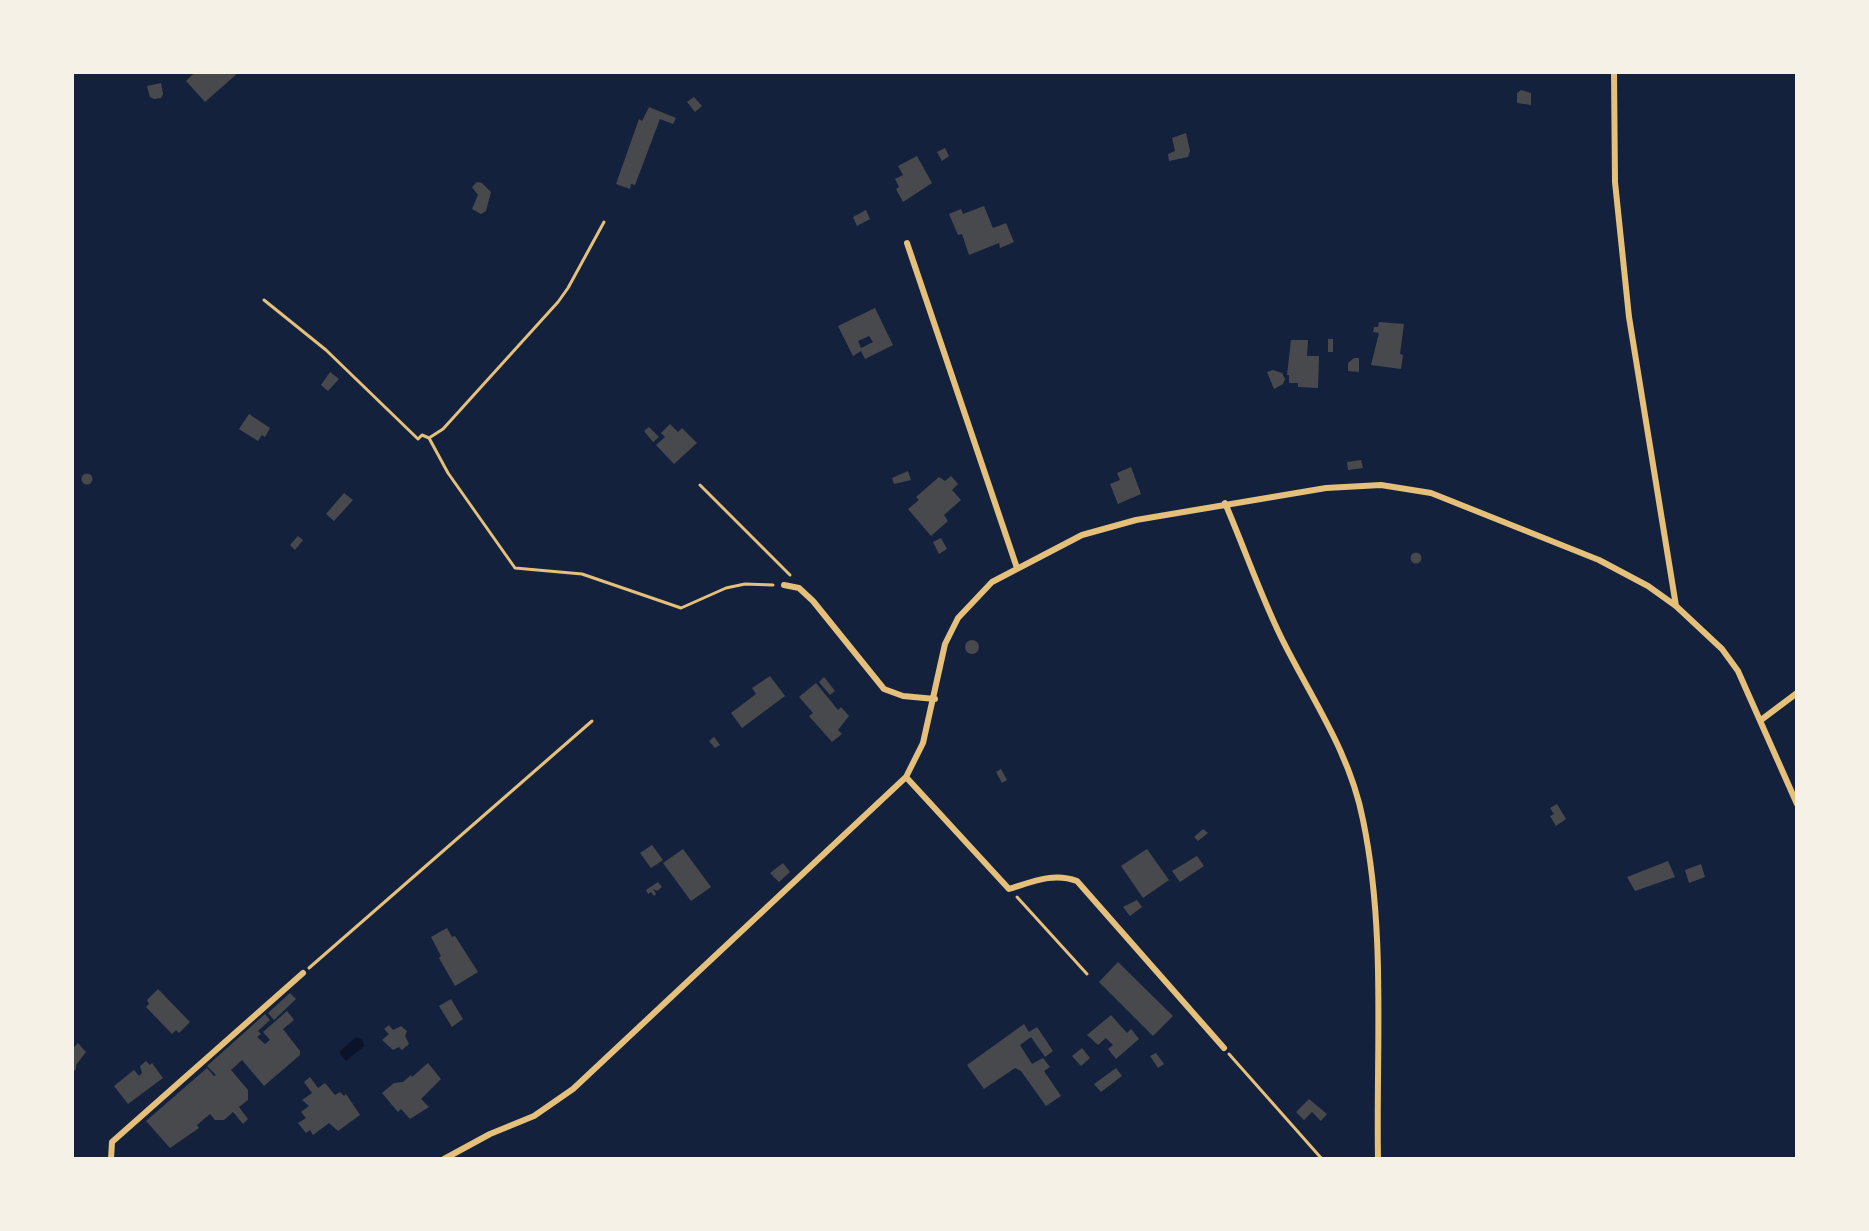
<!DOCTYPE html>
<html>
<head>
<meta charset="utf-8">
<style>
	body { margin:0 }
	#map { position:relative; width:1869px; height:1231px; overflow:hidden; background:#14213d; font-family:Figtree,sans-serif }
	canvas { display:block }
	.frame { position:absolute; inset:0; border:74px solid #f6f1e7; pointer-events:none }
</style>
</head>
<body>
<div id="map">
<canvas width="1869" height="1231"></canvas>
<div class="frame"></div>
</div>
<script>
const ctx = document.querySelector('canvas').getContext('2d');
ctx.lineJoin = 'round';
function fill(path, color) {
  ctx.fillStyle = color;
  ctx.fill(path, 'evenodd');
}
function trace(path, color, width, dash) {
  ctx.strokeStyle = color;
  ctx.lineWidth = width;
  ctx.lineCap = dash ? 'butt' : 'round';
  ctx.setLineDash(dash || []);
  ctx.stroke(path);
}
const water = new Path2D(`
	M356 1037 362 1039 364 1046 346 1061 339 1052Z`);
const building = new Path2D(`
	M195 72H239L205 102 186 81Z
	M161 83 163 94 161 98 154 99 150 97 147 86Z
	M1521 90 1531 93V105L1517 103V93Z
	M694 97 702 106 695 112 687 102Z
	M649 107 676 118 673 124 660 119 635 185 631 184 630 189 616 184 639 119 642 121Z
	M1186 133 1190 151 1188 157 1169 161 1168 154 1175 151 1172 138Z
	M945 148 949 156 942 161 937 152Z
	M917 156 932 183 903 202 896 189 899 187 895 179 903 175 898 166Z
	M477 182 482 183 491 192 486 211 481 214 472 209 478 195 472 187Z
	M984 206 993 228 1006 223 1014 242 1000 248 999 243 969 255 962 234 958 235 949 214 961 209 963 214Z
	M866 210 870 219 857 226 853 217Z
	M875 308 893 345 865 359 861 351 853 356 838 326ZM869 336 873 342 861 348 858 341Z
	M1379 322 1404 324 1400 354 1403 355 1401 369 1371 365 1379 333 1373 332 1374 327H1378Z
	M1328 339H1333V352H1328Z
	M1291 340H1308L1307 356H1319L1318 388 1298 387V383H1289V375H1287Z
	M1354 358H1359V372L1348 371V363Z
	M1273 370 1282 373 1285 379 1283 384 1274 389 1267 372Z
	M330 372 339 379 328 391 321 385Z
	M249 414 270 428 265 437 262 435 258 441 239 429Z
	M670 424 678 432 682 428 697 443 674 464 656 445 665 437 661 433Z
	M649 427 659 437 653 442 644 431Z
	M1361 460 1363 468 1348 470 1347 462Z
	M1131 467 1141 494 1118 504 1110 484 1120 480 1117 473Z
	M908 471 911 480 894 484 892 478Z
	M81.5 479a5.5 5.5 0 1 1 11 0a5.5 5.5 0 1 1-11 0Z
	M951 476 958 484 952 490 961 500 944 515 948 521 931 536 908 509 919 500 916 497 939 477 945 481Z
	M344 493 353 500 334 521 326 514Z
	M298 536 303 540 295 550 290 545Z
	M941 538 947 549 939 554 933 542Z
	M1410.5 558a5.5 5.5 0 1 1 11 0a5.5 5.5 0 1 1-11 0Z
	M965 647a7 7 0 1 1 14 0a7 7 0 1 1-14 0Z
	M770 676 785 696 742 728 731 713 756 694 752 688Z
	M824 677 835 691 830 695 819 682Z
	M816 683 838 710 841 707 849 716 838 730 842 734 832 742 809 716 813 713 799 697Z
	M714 737 720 745 715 748 709 741Z
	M1001 769 1007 780 1002 783 996 772Z
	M1557 804 1566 819 1556 826 1550 816 1554 814 1550 808Z
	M1203 829 1208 833 1198 841 1194 837Z
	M652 845 663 860 651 868 640 853Z
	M683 849 711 887 691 901 663 863Z
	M1147 849 1169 880 1143 898 1121 866Z
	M1197 856 1204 866 1180 882 1172 871Z
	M1668 861 1675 877 1635 891 1627 877Z
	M783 863 790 872 779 882 770 873Z
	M1701 864 1705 877 1689 883 1685 870Z
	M658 882 662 887 657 891 653 889 656 894 654 896 651 892 648 894 646 890Z
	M1137 900 1142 907 1130 916 1123 907Z
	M447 928 452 937 455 936 478 972 455 986 439 958 441 956 431 937Z
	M1118 962 1173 1016 1153 1036 1099 982Z
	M158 989 190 1022 179 1033 176 1030 172 1034 146 1007 149 1004 147 1000Z
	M290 993 296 999 274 1020 268 1013Z
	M451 999 463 1019 452 1027 439 1006Z
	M287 1011 294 1020 283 1029 300 1051V1055L264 1086 242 1060 231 1070 248 1090V1100L239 1107 248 1119 243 1124 233 1112 224 1120H215L210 1114 197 1125 199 1128 170 1148 146 1121 207 1068 214 1076 216 1075 207 1066 265 1014 270 1020 258 1031 261 1034 257 1037 265 1044 270 1040 263 1032Z
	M1111 1015 1127 1033 1131 1029 1139 1039 1116 1059 1108 1049 1113 1045 1106 1038 1098 1045 1087 1035Z
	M1024 1024 1029 1032 1037 1027 1053 1051 1045 1057 1031 1037 1020 1045 1032 1064 1043 1058 1050 1067 1044 1071 1061 1096 1046 1106 1021 1071 1015 1068 984 1089 967 1065Z
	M389 1025 393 1030 401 1026 407 1031 405 1036 409 1044 402 1050 399 1047 393 1050 382 1040 389 1034 384 1029Z
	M78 1043 86 1052 76 1065V1069L72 1073V1049Z
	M1082 1048 1090 1058 1081 1066 1072 1056Z
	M1156 1053 1164 1064 1158 1068 1150 1056Z
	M146 1061 150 1065 152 1063 163 1078 128 1104 114 1086 134 1070 139 1076 142 1073 140 1066Z
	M428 1063 441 1079 421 1099 429 1107 410 1119 401 1109 398 1112 382 1093 394 1083 403 1082 411 1075 412 1077Z
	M1116 1068 1122 1076 1101 1092 1094 1084Z
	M310 1077 318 1088 325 1083 335 1095 340 1092 344 1096 346 1094 360 1115 338 1131 329 1123 313 1135 310 1130 306 1133 298 1123 306 1118 301 1112 309 1106 302 1100 312 1093 304 1082Z
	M1309 1099 1327 1114 1321 1121 1312 1112 1304 1120 1296 1112Z`);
const path = new Path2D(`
	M604 222 568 288 558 302 443 429 429 438 448 473 515 568 582 574 681 608 726 588 745 584 773 585
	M264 300 326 350 418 439 422 435 429 438
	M700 485 790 575
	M1017 897 1087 974
	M309 968 592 721
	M1229 1054 1322 1159`);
const minor = new Path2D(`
	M1614 72 1615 182 1629 317 1676 606
	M907 243 1017 568
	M1225 503C1244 547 1260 594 1281 637 1311 698 1350 752 1363 820 1386 930 1376 1047 1378 1159
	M784 585 799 588 813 601 884 689 903 696 935 699
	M1761 720 1797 693
	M906 777 1009 889C1032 882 1053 872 1077 881L1224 1048
	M111 1159 112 1142 303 973
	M444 1159 490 1134 534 1116 573 1089 906 777 923 743 945 644 958 618 992 582 1082 535 1136 520 1326 488 1381 485 1431 493 1599 560 1648 586 1676 606 1722 649 1738 671 1797 804`);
fill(water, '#0b132b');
fill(building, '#48494c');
trace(path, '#e5c07b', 3);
trace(minor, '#e5c07b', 6);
</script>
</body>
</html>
